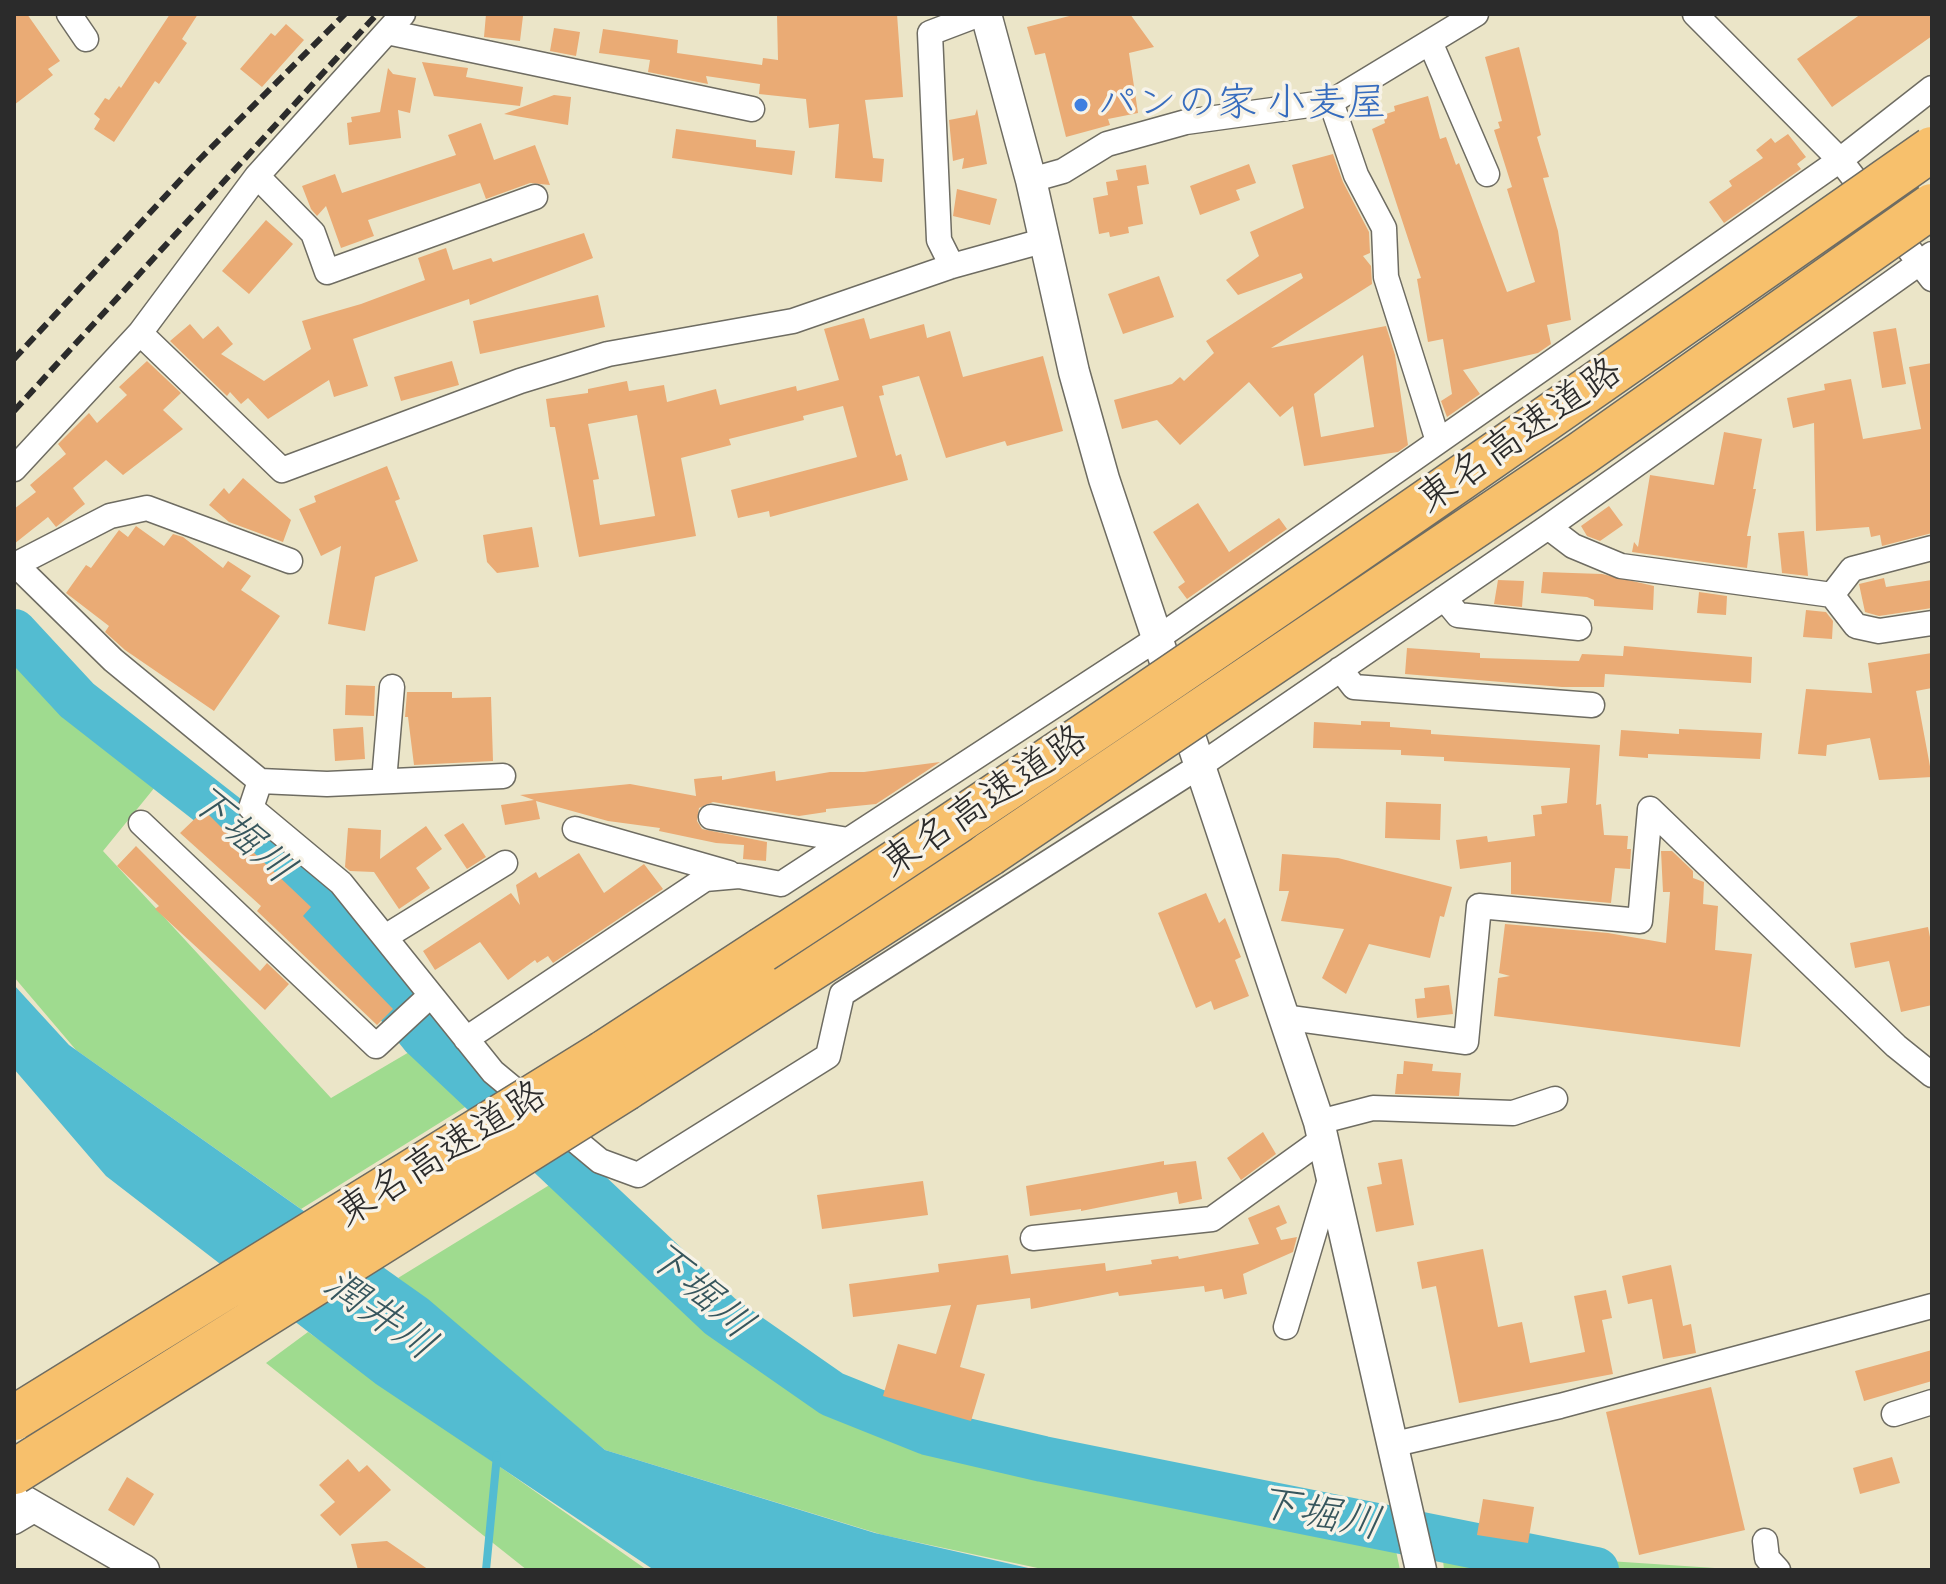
<!DOCTYPE html>
<html>
<head>
<meta charset="utf-8">
<style>
	body { margin:0 }
	#map { position:relative; width:1946px; height:1584px; overflow:hidden; background:#ebe5c8; font-family:Caveat,sans-serif }
	canvas { display:block }
	.frame { position:absolute; inset:0; border:16px solid #2b2b2b; pointer-events:none }
</style>
</head>
<body>
<div id="map">
<canvas width="1946" height="1584"></canvas>
<div class="frame"></div>
</div>
<script>
const ctx = document.querySelector('canvas').getContext('2d');
ctx.lineJoin = 'round';
function fill(path, color) {
  ctx.fillStyle = color;
  ctx.fill(path, 'evenodd');
}
function trace(path, color, width, dash) {
  ctx.strokeStyle = color;
  ctx.lineWidth = width;
  ctx.lineCap = dash ? 'butt' : 'round';
  ctx.setLineDash(dash || []);
  ctx.stroke(path);
}
function label(font, color, halo, rows, align = 'center') {
  ctx.font = font + ' Caveat,"Klee One",sans-serif';
  ctx.lineWidth = 7;
  ctx.setLineDash([]);
  ctx.textBaseline = 'middle';
  ctx.strokeStyle = halo;
  ctx.fillStyle = color;
  for (const [text, x, y, turn = 0] of rows) {
    ctx.save();
    ctx.translate(x, y);
    ctx.rotate((+turn || 0) * Math.PI / 180);
    ctx.textAlign = isNaN(turn) ? turn : align;
    if (halo) ctx.strokeText(text, 0, 0);
    ctx.fillText(text, 0, 0);
    ctx.restore();
  }
}
const green = new Path2D(`
	M14 649 57 701 164 776 103 851 331 1098 416 1048 470 1104 301 1209 76 1050 14 977Z
	M569 1173 702 1313 924 1443 1394 1541 1400 1570H1047L883 1535 605 1450 398 1278Z
	M308 1332 647 1570H527L266 1363Z
	M1442 1550 1745 1570H1444Z`);
const water = new Path2D(`
	M14 985 69 1045 428 1299 605 1450 875 1533 1037 1570H654L376 1384 106 1176 14 1069Z`);
const stream = new Path2D(`
	M486 1570 497 1455`);
const river = new Path2D(`
	M14 632 77 700 237 825 320 908 423 1036 720 1316 832 1394 927 1432 1043 1459 1596 1570`);
const building = new Path2D(`
	M14 14H27L60 61 48 69 53 75 14 105Z
	M170 14H198L182 39 187 43 159 84 155 81 114 142 94 129 100 119 94 114 105 98 109 100 119 86 121 88Z
	M486 14 523 16 520 41 484 37Z
	M777 14H897L903 97 865 100 873 158 884 159 882 182 835 178 839 124 809 128 806 99 759 94 760 84 706 76 708 84 648 72 650 60 599 53 603 29 678 40 677 53 762 65 763 58 778 60Z
	M1077 14H1130L1154 47 1129 53 1138 113 1108 119 1110 125 1066 137 1045 53 1035 55 1027 27Z
	M1861 14H1932V36L1832 107 1797 59Z
	M286 24 304 40 262 87 240 69 271 33 275 36Z
	M554 28 580 32 576 56 550 51Z
	M1519 47 1541 135 1537 137 1549 177 1543 178 1558 231 1571 320 1547 325 1551 344 1538 353 1463 370 1480 394 1447 417 1441 401 1452 394 1443 339 1428 342 1417 279 1421 278 1372 129 1385 123 1383 115 1395 111 1394 106 1428 96 1440 139 1446 137 1456 165 1459 163 1507 292 1535 282 1507 189 1512 187 1494 130 1500 128 1498 122 1502 121 1485 57Z
	M422 62 468 68 466 77 523 87 520 106 434 96Z
	M388 68 393 74 416 78 410 113 398 110 401 138 349 145 347 123 352 122 351 117 380 112Z
	M554 95 571 97 568 125 504 114Z
	M977 109 987 164 962 169 964 158 953 161 949 120 975 115Z
	M481 123 494 160 535 145 550 185 530 183 486 199 480 183 368 220 374 236 341 248 326 206 317 216 311 209 302 186 335 174 342 193 456 155 448 135Z
	M676 129 756 140V147L795 151 792 175 672 158Z
	M1788 134 1806 157 1797 164 1801 169 1724 223 1709 202 1732 186 1729 181 1763 158 1756 150 1771 138 1775 143Z
	M1333 154 1343 182 1369 232 1370 253 1363 256 1371 266 1372 284 1271 348 1386 326 1395 355 1408 445 1398 452 1304 466 1293 406 1280 417 1249 382 1180 445 1157 420 1122 429 1114 400 1172 384 1180 377 1184 381 1214 353 1206 341 1303 278 1301 273 1238 295 1226 280 1259 256 1250 232 1304 208 1292 165ZM1363 355 1374 427 1321 437 1314 394Z
	M1249 164 1256 183 1236 190 1240 200 1200 215 1190 186Z
	M1146 165 1149 184 1137 186 1143 224 1128 227 1129 233 1110 237 1109 232 1099 234 1093 198 1108 195 1106 182 1118 180 1116 170Z
	M957 189 997 199 990 225 953 216Z
	M266 220 293 244 249 294 222 271Z
	M584 233 593 258 470 305 469 299 353 339 368 386 334 397 329 380 268 419 248 398 241 404 230 392 227 396 170 341 190 324 203 339 218 326 233 344 221 354 264 381 311 349 302 321 361 304 425 280 418 258 446 248 453 270 491 258 493 262Z
	M1159 276 1174 317 1123 334 1108 294Z
	M598 295 605 327 480 354 473 321Z
	M864 318 870 339 924 324 927 338 950 331 963 377 1043 356 1063 431 1007 446 1005 441 946 458 919 376 882 386 884 395 879 396 896 456 901 454 908 480 770 517 769 511 738 518 731 490 857 457 843 406 803 416 804 420 729 439 731 445 681 458 696 536 579 557 555 427H550L546 399 588 393V389L627 381 629 391 664 385 667 402 716 389 720 405 796 386 797 391 839 380 824 329ZM637 415 655 516 600 525 593 480 599 479 588 424Z
	M1896 328 1906 384 1882 388 1873 332Z
	M147 361 181 393 163 410 183 429 123 475 106 460 73 488 85 504 56 527 48 517 14 544V509L36 492 30 485 66 454 58 444 89 413 97 423 127 395 119 387Z
	M452 361 459 385 401 401 394 377Z
	M1932 363V533L1882 546 1880 535 1871 537 1869 527 1816 531 1814 423 1793 428 1787 398 1825 390 1824 384 1851 379 1863 439 1921 429 1909 367Z
	M1724 432 1762 439 1753 489H1756L1747 536H1751L1747 568 1632 552 1634 542 1638 547 1650 475 1714 485Z
	M387 466 400 499 395 501 418 561 375 577 365 631 328 624 341 546 321 556 299 509 316 502 314 496Z
	M243 478 291 520 283 542 229 522 209 505 224 488 229 494Z
	M1198 503 1229 552 1279 518 1287 529 1187 599 1178 587 1185 582 1153 532Z
	M1609 506 1623 525 1600 541 1587 536 1581 526Z
	M136 526 164 546 173 534 183 537 223 568 228 561 251 576 241 590 280 616 214 711 125 650 105 632 109 626 66 593 86 565 91 568 119 530 128 537Z
	M532 527 539 567 497 573 487 562 483 535Z
	M1804 531 1808 576 1782 573 1778 533Z
	M1543 572 1602 574 1654 586 1653 610 1594 606V600L1587 597 1541 593Z
	M1884 578 1886 587 1932 580V608L1879 616 1865 612 1859 584Z
	M1498 580 1524 581 1522 607 1494 604Z
	M1699 592 1727 596 1726 615 1697 613Z
	M1806 610 1826 612 1833 621 1832 639 1803 637Z
	M1624 646 1752 657 1751 683 1605 674 1604 687H1562L1405 674 1407 648 1480 653V658L1579 661 1582 654 1623 656Z
	M1932 653V688L1916 691 1932 777 1879 780 1870 738 1827 745 1826 756 1798 754 1806 689 1872 693 1868 663Z
	M346 685 375 686 374 716 345 715Z
	M407 692H452V698L491 697 493 761 414 765 408 717H405Z
	M1361 721 1390 722V727L1431 730V734L1600 745 1596 805 1601 804 1604 835 1628 836 1627 849H1631L1630 869 1615 868 1611 903 1511 894V862L1460 869 1456 840 1487 836 1488 842 1535 836 1533 815 1542 814 1541 806 1567 803 1570 768 1444 761V757L1401 755V750L1313 748 1314 722 1361 725Z
	M363 727 365 759 335 761 333 729Z
	M1679 729 1762 733 1760 759 1648 754V758L1619 756 1621 730 1679 734Z
	M940 762 876 804 826 809V812L799 816 713 802 699 808 697 821 702 829 767 842 766 861 743 859 744 845 716 843 659 831 660 828 608 821 536 801 540 819 505 825 501 805 534 800 520 795 630 784 696 796 694 779 722 776V780L775 771 776 781 830 772H864Z
	M1386 802 1441 804 1440 840 1385 838Z
	M204 810 247 853 250 849 311 907 303 916 393 1009 377 1025 257 911 261 906 180 833Z
	M463 823 486 857 467 869 444 835Z
	M426 826 442 849 416 868 430 888 399 909 374 872 350 871 345 867 348 828 381 830 380 859Z
	M136 846 260 971 267 963 289 984 265 1010 155 909 159 906 117 866Z
	M1661 851H1672L1693 871V878L1704 882 1703 904 1718 906 1715 950 1752 954 1740 1047 1494 1016 1498 978 1510 976 1499 973 1505 924 1608 933 1666 943 1670 892H1663Z
	M579 853 604 893 644 864 663 889 553 963 548 956 537 963 535 960 508 980 480 942 435 970 423 951 511 893 520 905 516 885 536 872 539 878Z
	M1282 854 1338 858 1452 887 1444 917 1440 916 1430 958 1369 944 1346 994 1322 978 1344 929 1281 921 1289 891H1279Z
	M1206 893 1219 923 1225 918 1241 957 1235 960 1249 996 1214 1010 1211 1001 1196 1008 1158 913Z
	M1928 927 1932 947V1005L1901 1012 1889 961 1855 968 1850 943Z
	M1449 985 1453 1014 1417 1018 1415 999 1425 998 1424 988Z
	M1404 1061 1433 1064 1432 1071 1461 1073 1459 1096 1395 1094 1397 1074H1403Z
	M1263 1132 1276 1154 1241 1180 1227 1158Z
	M1402 1159 1414 1225 1376 1232 1367 1187 1382 1184 1378 1163Z
	M1164 1161V1165L1196 1161 1202 1199 1179 1204 1177 1192 1081 1211V1209L1030 1216 1026 1186Z
	M923 1181 928 1215 822 1229 817 1195Z
	M1279 1205 1287 1223 1276 1228 1281 1240 1297 1237 1293 1252 1243 1274 1247 1294 1224 1299 1222 1289 1205 1292 1204 1286 1119 1296 1118 1292 1031 1309 1030 1298 977 1305 960 1367 985 1374 971 1421 883 1396 898 1344 936 1354 951 1305 853 1317 849 1284 939 1272 938 1264 1008 1255 1011 1274 1105 1263 1106 1271 1152 1264 1151 1260 1178 1256 1179 1259 1259 1244 1248 1218Z
	M1483 1249 1498 1327 1522 1322 1530 1363 1585 1352 1574 1296 1606 1290 1612 1318 1602 1320 1613 1374 1459 1403 1436 1286 1422 1289 1417 1262Z
	M1671 1265 1683 1326 1691 1324 1696 1353 1663 1359 1652 1299 1628 1304 1622 1276Z
	M1932 1350V1381L1864 1401 1855 1371Z
	M1711 1387 1745 1530 1639 1555 1606 1412Z
	M1892 1457 1900 1483 1860 1494 1853 1468Z
	M348 1459 359 1472 367 1465 391 1490 340 1536 320 1515 335 1502 319 1485Z
	M127 1477 154 1494 134 1526 108 1510Z
	M1483 1499 1534 1507 1528 1543 1477 1535Z
	M387 1541 429 1570H358L351 1544Z`);
const minor = new Path2D(`
	M69 14 86 39
	M1695 14 1840 160 1932 279
	M387 32 752 109
	M1430 42 1487 174
	M1331 102 1356 175 1384 228 1386 277 1438 441
	M257 176 313 233 327 272 535 197
	M1031 180 1063 171 1107 144 1186 122 1331 102 1476 14
	M952 266 939 240 930 33 980 14
	M140 333 282 470 520 381 608 354 793 321 952 266 1046 240
	M14 469 140 333 257 176 403 14
	M1548 527 1573 546 1621 566 1832 595 1856 626 1879 631 1932 623
	M14 563 113 660 260 781 327 784 503 776
	M15 565 110 516 147 508 290 561
	M1832 595 1852 569 1932 548
	M1444 598 1458 615 1579 628
	M1340 669 1354 687 1592 705
	M260 781 251 808 341 883 493 1072 600 1161 638 1175 828 1056 842 994 1198 767 1548 527 1932 254
	M384 781 392 687
	M1650 809 1896 1046 1932 1075
	M711 817 848 840
	M141 823 376 1046 431 995
	M575 829 729 873
	M385 937 505 863
	M1283 1017 1466 1042 1479 906 1640 921 1650 809
	M466 1039 705 879 739 876 781 884 1158 638 1840 160 1932 88
	M1319 1122 1373 1108 1513 1113 1555 1099
	M1033 1238 1212 1219 1323 1139
	M1286 1327 1331 1176
	M1894 1414 1932 1402
	M1395 1444 1560 1406 1932 1306
	M14 1522 36 1509
	M1765 1541 1767 1558 1778 1570`);
const tertiary = new Path2D(`
	M986 14 1031 180 1074 372 1104 479 1319 1122 1421 1570
	M14 1495 144 1570`);
const motorway = new Path2D(`
	M604 1053 762 950
	M626 1088 989 854`);
const rail = new Path2D(`
	M14 359 199 160 345 14
	M14 411 377 14`);
const motorwayBridge = new Path2D(`
	M989 854 1581 454 1932 206
	M762 950C1158 692 1545 420 1932 149
	M14 1418 604 1053
	M14 1472 626 1088`);
const markers = [
	[1081,105,8,"#3f7fe0"]
];
const shopNames = [
	["パンの家 小麦屋",1097,105]
];
const streetNames = [
	["東名高速道路",1520,436,-35],
	["東名高速道路",985,802,-34],
	["東名高速道路",442,1155,-32]
];
const waterNames = [
	["下堀川",241,835,42],
	["下堀川",699,1291,41],
	["潤井川",379,1316,35],
	["下堀川",1319,1515,11]
];
fill(green, '#9fdb8f');
fill(water, '#53bcd1');
trace(stream, '#53bcd1', 8);
trace(river, '#53bcd1', 46);
fill(building, '#eaab75');
trace(minor, '#6e6c62', 27);
trace(tertiary, '#6e6c62', 33);
trace(motorway, '#6e6c62', 47);
trace(minor, '#fff', 24);
trace(tertiary, '#fff', 30);
trace(motorway, '#f7c06c', 44);
trace(rail, '#2b2b2b', 6, [12, 6]);
trace(motorwayBridge, '#6e6c62', 47, []);
trace(motorwayBridge, '#f7c06c', 44);
for (const [x, y, r, color] of markers) {
  const dot = new Path2D();
  dot.arc(x, y, r, 0, 2 * Math.PI);
  ctx.fillStyle = color;
  ctx.fill(dot);
  trace(dot, '#f7f3e8', 3);
}
label('40px', '#366cbe', '#f7f3e8', shopNames, 'left');
label('40px', '#2b2b2b', '#f7f3e8', streetNames);
label('italic 42px', '#37565d', '#f7f3e8', waterNames);
</script>
</body>
</html>
